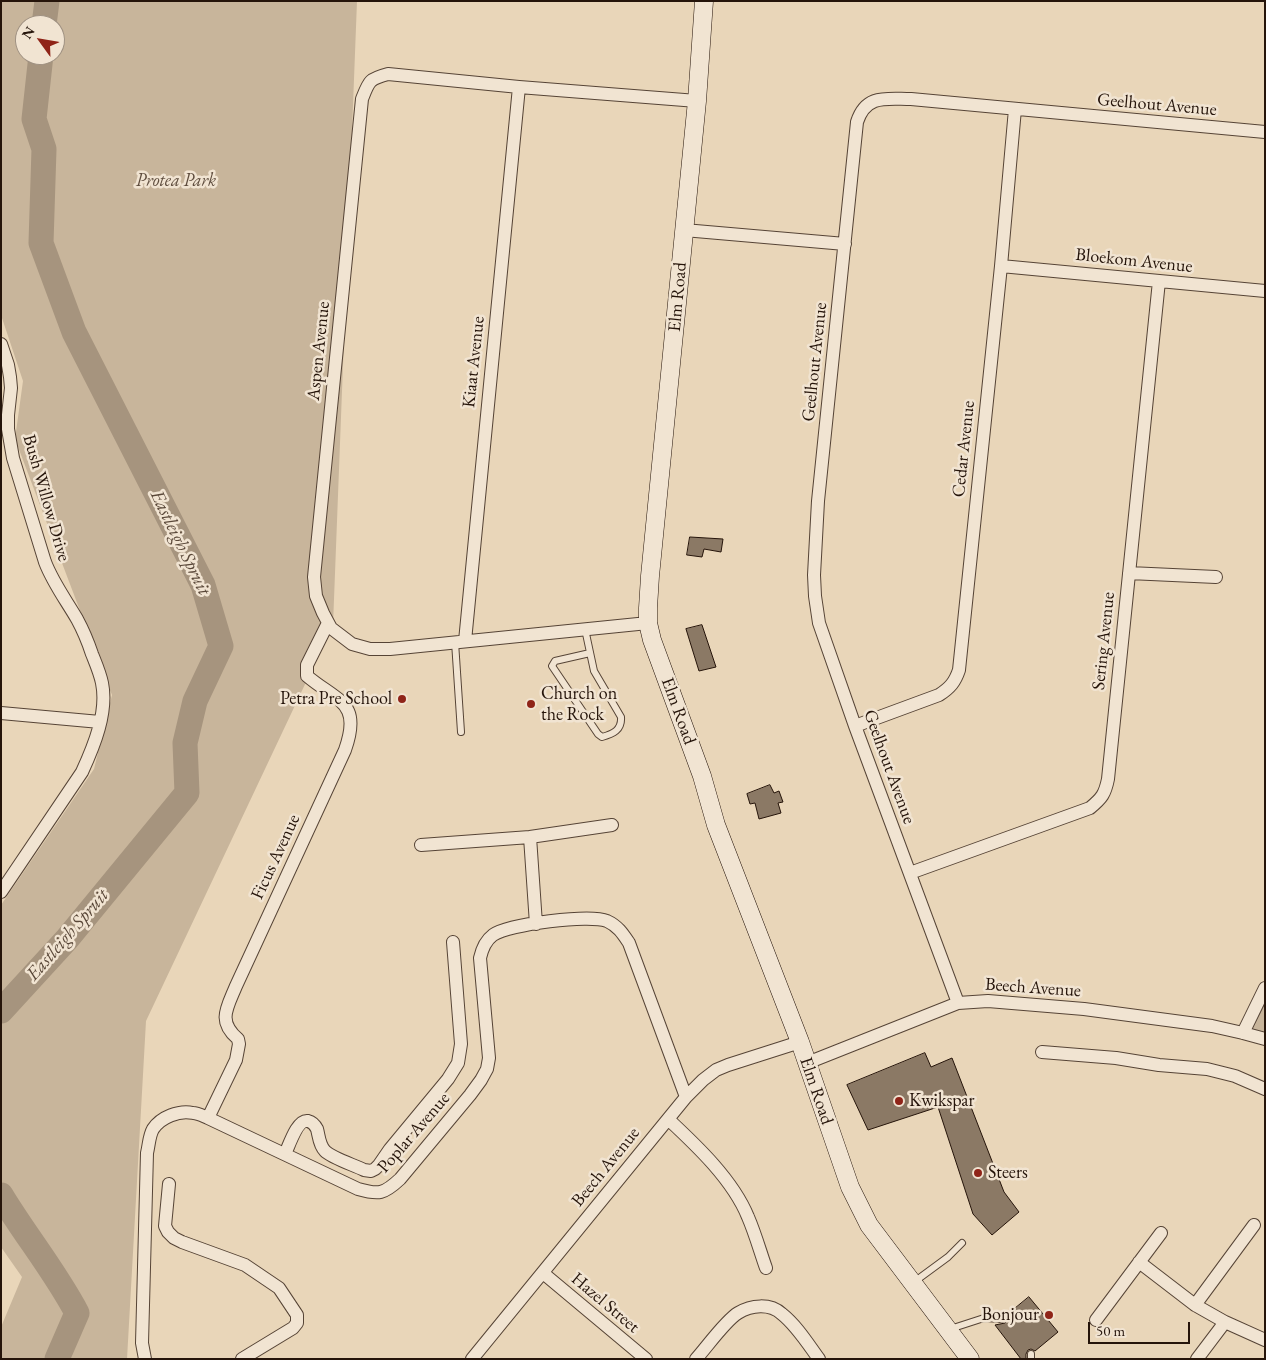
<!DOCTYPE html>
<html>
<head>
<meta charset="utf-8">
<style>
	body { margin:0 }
	#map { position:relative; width:1266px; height:1360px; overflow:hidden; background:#e9d6b9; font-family:"EB Garamond",serif }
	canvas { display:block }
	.frame { position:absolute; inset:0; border:2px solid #25140a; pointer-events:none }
	.north { position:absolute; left:15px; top:15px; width:50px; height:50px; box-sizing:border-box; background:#f1e4d2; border:1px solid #9f9182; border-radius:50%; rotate:302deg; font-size:14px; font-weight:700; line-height:20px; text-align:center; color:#25140a }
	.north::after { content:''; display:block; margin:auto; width:18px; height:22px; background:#8f2418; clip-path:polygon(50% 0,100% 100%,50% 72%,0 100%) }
	.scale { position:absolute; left:1088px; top:1322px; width:102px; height:22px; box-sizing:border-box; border:2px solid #25140a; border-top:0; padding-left:6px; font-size:15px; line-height:18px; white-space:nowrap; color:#25140a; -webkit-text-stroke:4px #f1e4d2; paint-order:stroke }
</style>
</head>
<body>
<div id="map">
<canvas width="1266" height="1360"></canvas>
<div class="frame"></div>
<div class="north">N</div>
<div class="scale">50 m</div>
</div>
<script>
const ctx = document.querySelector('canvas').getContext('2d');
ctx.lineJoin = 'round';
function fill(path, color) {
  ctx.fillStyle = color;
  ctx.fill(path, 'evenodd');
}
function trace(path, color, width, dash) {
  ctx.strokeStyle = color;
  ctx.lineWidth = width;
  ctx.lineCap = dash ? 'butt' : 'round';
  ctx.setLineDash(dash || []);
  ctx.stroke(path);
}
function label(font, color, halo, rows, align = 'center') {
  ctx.font = font + ' "EB Garamond",serif';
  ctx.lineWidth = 5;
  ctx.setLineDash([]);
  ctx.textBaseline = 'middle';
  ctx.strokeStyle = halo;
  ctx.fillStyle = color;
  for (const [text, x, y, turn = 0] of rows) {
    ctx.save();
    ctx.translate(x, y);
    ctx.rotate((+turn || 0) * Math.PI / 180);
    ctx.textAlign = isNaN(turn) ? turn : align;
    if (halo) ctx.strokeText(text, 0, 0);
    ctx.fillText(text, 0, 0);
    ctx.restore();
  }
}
const green = new Path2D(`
	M1 1H357L333 625 146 1021 127 1359H1V1327L22 1277 1 1247V905L94 769 112 695 15 439 23 381 1 315ZM25 25H55V55H25Z
	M1265 993V1042L1245 1035Z`);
const river = new Path2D(`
	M44 25 47 1
	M1 1011 67 939 187 793 185 743 195 701 221 646 203 585 74 332 41 243 44 149 34 119 41 55
	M1 1195C25 1235 55 1271 77 1313L57 1359`);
const building = new Path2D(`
	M690 537 723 539 721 552 704 549 702 557 687 555Z
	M702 625 716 667 699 671 686 629Z
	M770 785 774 793 779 791 783 802 778 803 781 813 759 819 755 803 750 804 747 794Z
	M925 1053 931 1067 952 1058 1004 1192 1019 1212 992 1235 973 1214 938 1107 868 1130 847 1085Z
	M1029 1297 1058 1332 1035 1351 1031 1349 1028 1350 1026 1354V1359H1021L995 1325 1005 1323 1007 1320 1006 1316Z`);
const lane = new Path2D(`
	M585 629 594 671 621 717C622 730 613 734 602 737L598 734 552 666 555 661 590 653
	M455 642 461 732
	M914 1282 948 1257 962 1243
	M950 1329 984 1318 1002 1319
	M1031 1359V1354`);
const street = new Path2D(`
	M684 230 845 244
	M1001 266 1265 291
	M1 344 8 365 10 377 11 388 8 415V429L13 458 45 562C53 583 66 600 77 619 83 630 88 642 92 654 96 664 100 673 102 683 108 712 94 746 82 772L1 892
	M1129 573 1216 577
	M648 623 390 649H370L352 644 331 628 323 613 316 596 314 577 362 99C369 81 369 79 388 74L519 87 697 101
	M465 641 519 87
	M1 713 100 722
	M855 726 939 695C950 688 955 682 959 670L1001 266 1015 109
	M421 845 530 837
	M910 873 1090 808C1102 798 1105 794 1108 779L1159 281
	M536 924 530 837 612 825
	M958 1003 855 726 819 623 815 596 814 575 818 501 857 122C866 94 886 99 911 99L1265 132
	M1243 1033 1265 988
	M1042 1052 1116 1058 1159 1065 1207 1069 1235 1076 1265 1089
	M807 1063 958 1003 988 1001 1084 1009 1212 1026 1243 1033 1265 1039
	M208 1118 236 1060 239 1044 238 1039C217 1021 227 1008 236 986L345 750C362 702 338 702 307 676V665L328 623
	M668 1119C697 1146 733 1180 748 1217 755 1233 760 1251 766 1268
	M285 1154C289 1146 297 1119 308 1121 312 1122 315 1125 317 1129 319 1136 319 1145 325 1151 332 1158 354 1165 364 1170L371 1171 375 1169 379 1165 390 1149 448 1079 458 1063 461 1044 453 942
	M169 1184 165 1226 168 1232 174 1238 182 1242 245 1265 279 1288 297 1315V1323L293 1328 242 1359
	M1139 1262 1195 1305 1225 1322 1265 1340
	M543 1273 646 1359
	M1195 1305 1254 1225
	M1096 1320 1161 1233
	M145 1359 142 1343 147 1153C149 1145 149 1136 153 1129 161 1117 179 1110 193 1113 198 1113 203 1116 208 1118L358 1189C379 1195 384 1194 400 1179L470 1095 481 1080 487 1069 489 1058 480 958C482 949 485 941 493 935 509 924 590 914 607 921 618 926 623 934 629 943L686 1097
	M472 1359 686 1097 703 1080 716 1070 728 1065 800 1042
	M696 1359C707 1347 725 1321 738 1313 751 1305 770 1303 782 1314 797 1326 808 1344 819 1359
	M1197 1359 1225 1322`);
const secondary = new Path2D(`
	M704 1 697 101 650 576 648 608V623L652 640 702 776 716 825 800 1042 850 1187 869 1225 970 1359`);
const markers = [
	[402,699,5,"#8f2418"],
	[531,704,5,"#8f2418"],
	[899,1101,5,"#8f2418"],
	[978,1173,5,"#8f2418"],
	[1049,1315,5,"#8f2418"]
];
const streetNames = [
	["Geelhout Avenue",1157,105,5],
	["Bloekom Avenue",1134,261,6],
	["Elm Road",678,297,-85],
	["Aspen Avenue",319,351,-84],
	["Kiaat Avenue",474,362,-84],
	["Geelhout Avenue",815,362,-84],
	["Cedar Avenue",964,449,-84],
	["Bush Willow Drive",46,498,74],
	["Sering Avenue",1104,641,-84],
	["Elm Road",678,711,70],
	["Geelhout Avenue",889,767,70],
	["Ficus Avenue",276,857,-65],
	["Beech Avenue",1033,988,4],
	["Elm Road",816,1091,71],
	["Poplar Avenue",414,1133,-49],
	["Beech Avenue",606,1167,-51],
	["Hazel Street",605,1303,40]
];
const parkNames = [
	["Protea Park",176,181]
];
const poiNames = [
	["Church on",541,694],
	["the Rock",541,715],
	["Petra Pre School",392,699,"right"],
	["Kwikspar",909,1101],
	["Steers",988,1173],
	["Bonjour",1039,1315,"right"]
];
const waterNames = [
	["Eastleigh Spruit",180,543,64],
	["Eastleigh Spruit",68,935,-49]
];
fill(green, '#c8b59b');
trace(river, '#a6947e', 25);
fill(building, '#8b7965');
trace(building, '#25140a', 1);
trace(lane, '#564436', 8);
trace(street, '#564436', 14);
trace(secondary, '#25140a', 19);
trace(lane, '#f1e4d2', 6);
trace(street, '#f1e4d2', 12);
trace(secondary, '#f1e4d2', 18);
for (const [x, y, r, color] of markers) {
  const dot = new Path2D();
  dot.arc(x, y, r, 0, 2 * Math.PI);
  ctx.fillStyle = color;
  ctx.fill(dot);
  trace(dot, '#f1e4d2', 2);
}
label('18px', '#25140a', '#f1e4d2', streetNames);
label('italic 18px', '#5e4c3d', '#f1e4d2', parkNames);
label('18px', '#25140a', '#f1e4d2', poiNames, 'left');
label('italic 19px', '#594738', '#f1e4d2', waterNames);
</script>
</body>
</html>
